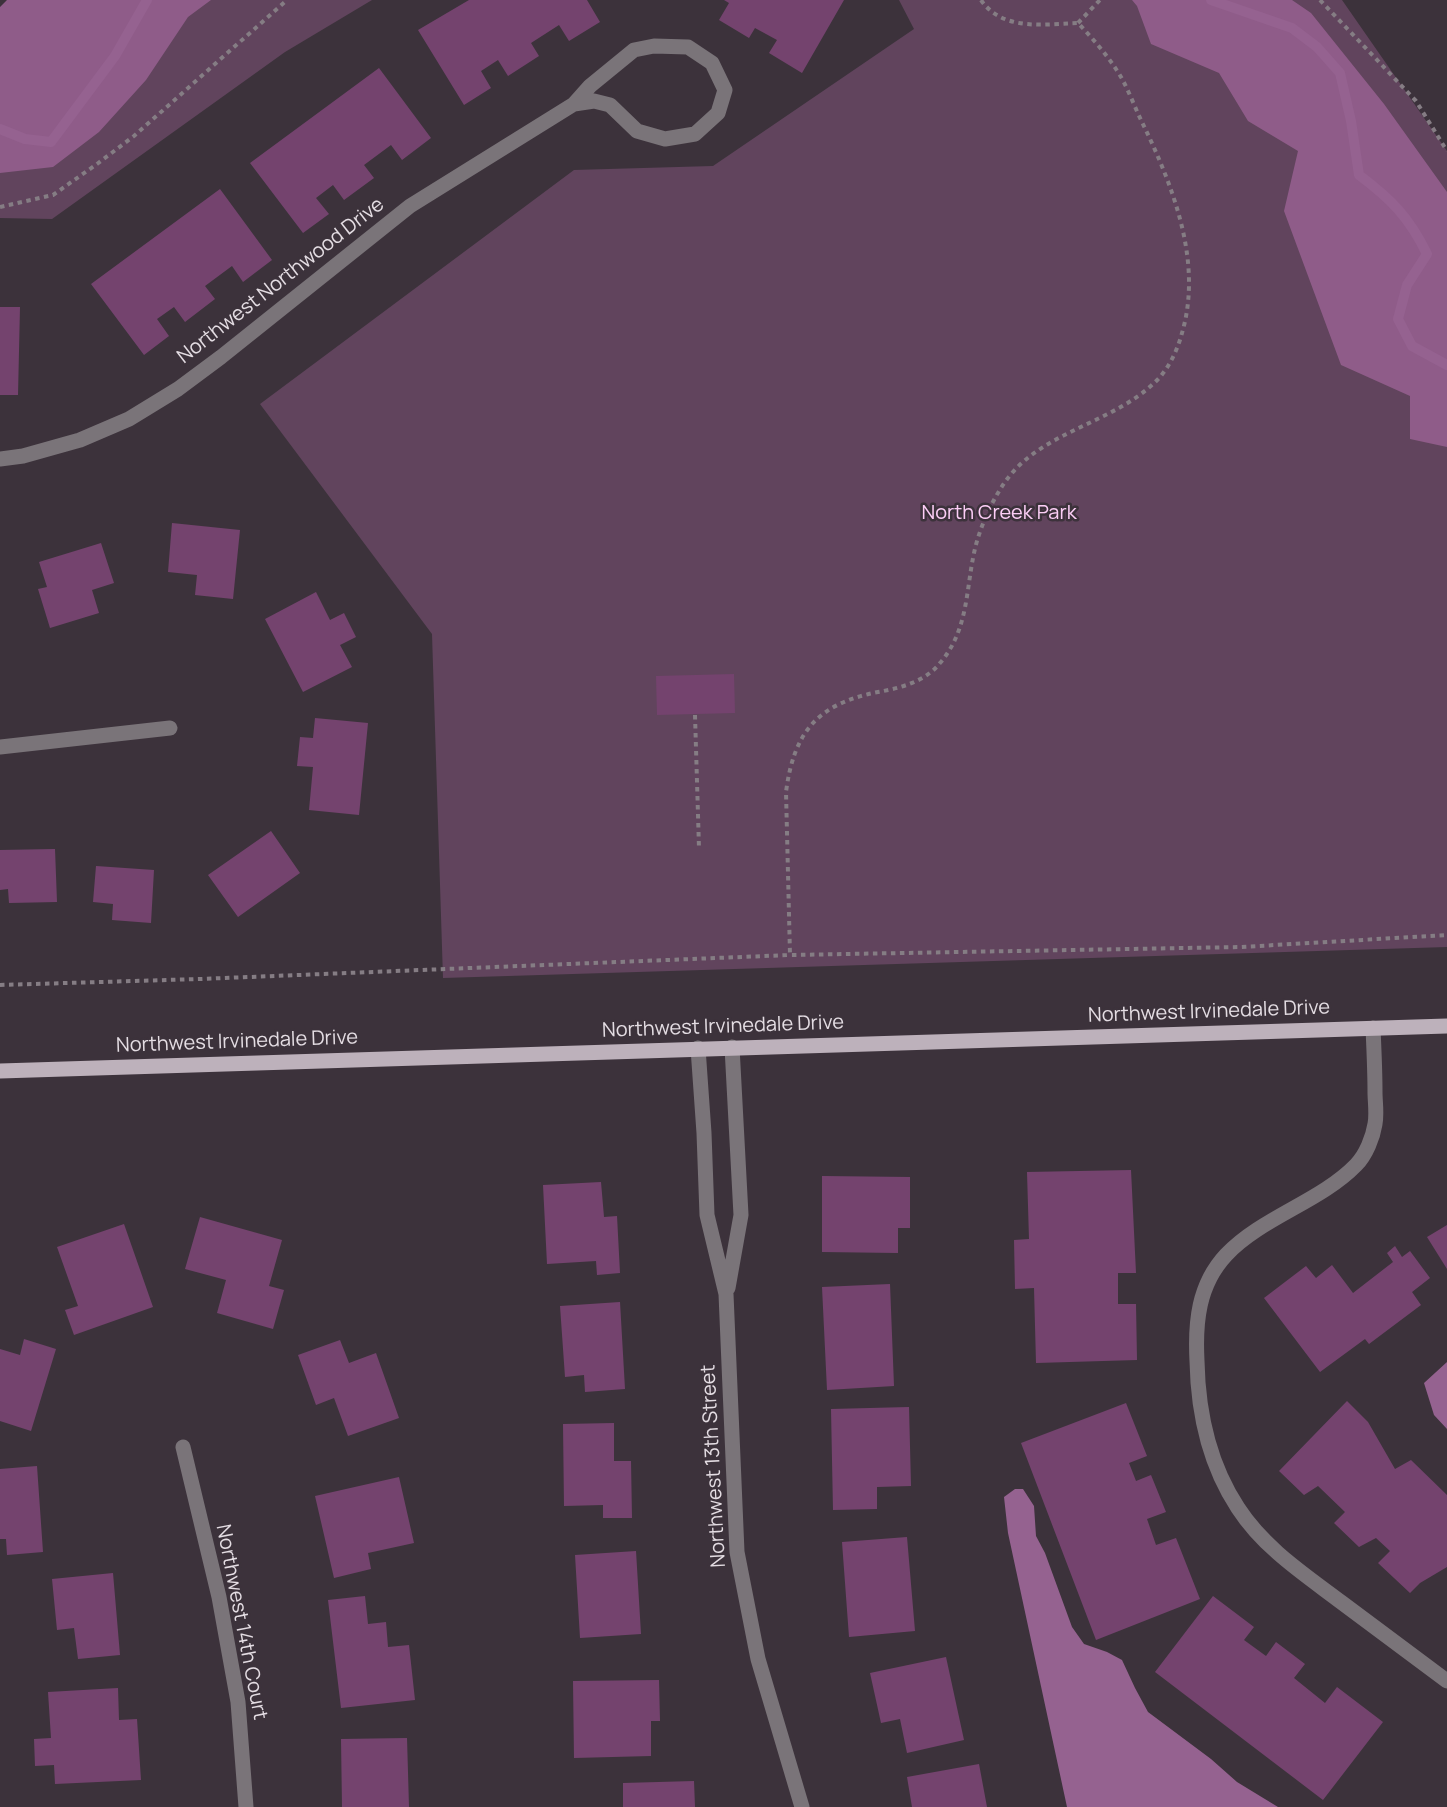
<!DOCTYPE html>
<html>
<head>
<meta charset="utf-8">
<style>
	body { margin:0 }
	canvas { display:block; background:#3c323b }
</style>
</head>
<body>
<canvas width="1447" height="1807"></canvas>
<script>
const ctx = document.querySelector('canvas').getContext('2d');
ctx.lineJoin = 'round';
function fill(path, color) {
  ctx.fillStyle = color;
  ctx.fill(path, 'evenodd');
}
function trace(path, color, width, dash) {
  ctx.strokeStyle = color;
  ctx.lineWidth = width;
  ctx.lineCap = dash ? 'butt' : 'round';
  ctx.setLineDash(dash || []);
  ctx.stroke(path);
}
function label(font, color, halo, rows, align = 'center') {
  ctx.font = font + ' Manrope,sans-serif';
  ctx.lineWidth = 5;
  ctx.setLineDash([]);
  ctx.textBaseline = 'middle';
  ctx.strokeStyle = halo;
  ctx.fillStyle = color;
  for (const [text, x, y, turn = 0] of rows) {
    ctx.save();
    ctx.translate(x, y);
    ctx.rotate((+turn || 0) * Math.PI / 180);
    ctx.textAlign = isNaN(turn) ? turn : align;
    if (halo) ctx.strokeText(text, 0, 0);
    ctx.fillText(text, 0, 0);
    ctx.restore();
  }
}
const green = new Path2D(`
	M156 0H372L285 52 52 219 0 218V137Z
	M899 0H1342L1447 151V947L443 978 432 634 260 404 574 170 713 166 914 29Z`);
const forest = new Path2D(`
	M7 0H211L188 17 146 80 99 132 53 167 0 173V7Z
	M1132 0H1292L1311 13 1384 104 1447 192V447L1410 439V396L1341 365 1284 211 1298 151 1248 121 1219 73 1151 44 1137 6Z`);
const water = new Path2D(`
	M1447 1362V1429L1434 1415 1424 1383Z
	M1015 1489H1023L1034 1506 1036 1536 1045 1553 1072 1627 1084 1644 1107 1652 1122 1660 1135 1688 1148 1712 1211 1759 1237 1782 1278 1807H1067L1008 1533 1004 1497Z`);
const stream = new Path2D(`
	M1211 0 1292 28 1317 47 1340 73 1351 121 1359 175C1391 199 1409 217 1427 254L1407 285 1398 319 1412 346 1447 365
	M0 129 25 139 51 142 115 56 147 0`);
const building = new Path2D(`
	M469 0H587L600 22 569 41 559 25 531 43 539 56 508 76 498 60 481 71 491 88 464 105 418 30Z
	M724 0H844L802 73 769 53 777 40 755 28 749 38 719 20 729 3Z
	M379 68 431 138 402 160 391 145 364 165 374 178 344 200 333 185 316 198 329 214 303 233 250 163Z
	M220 189 272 260 243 282 232 266 205 286 215 299 185 322 174 307 157 319 169 336 144 355 91 284Z
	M0 307H20L18 395H0Z
	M172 523 240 530 233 599 195 595 197 575 168 572Z
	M101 543 114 583 92 590 99 613 50 628 38 589 47 587 39 562Z
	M316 592 330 620 344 613 356 637 340 645 352 667 303 692 265 619Z
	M734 674 735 713 657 715 656 676Z
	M315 718 368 723 359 815 309 810 313 767 297 766 300 737 313 738Z
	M271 831 300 873 238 917 208 875Z
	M55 849 57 902 9 903 8 889 0 890V850Z
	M96 866 154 870 151 923 112 920 113 904 93 902Z
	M1131 1170 1136 1273H1118V1304H1136L1137 1360 1036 1363 1034 1288 1015 1289 1014 1240 1029 1239 1027 1172Z
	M822 1176 910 1177V1228H898V1253L822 1252Z
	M601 1182 604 1217 617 1216 620 1273 597 1275 596 1261 547 1264 543 1185Z
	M200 1217 282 1240 269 1286 284 1290 273 1329 217 1313 226 1280 185 1269Z
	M124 1224 153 1307 74 1335 65 1310 78 1306 57 1247Z
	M1447 1225V1269L1427 1237Z
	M1395 1246 1402 1257 1410 1251 1430 1278 1412 1292 1421 1305 1369 1344 1365 1339 1320 1372 1264 1298 1306 1266 1316 1278 1332 1265 1353 1293 1393 1262 1387 1253Z
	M890 1284 894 1386 827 1390 822 1287Z
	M620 1302 625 1389 585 1392 584 1375 565 1377 560 1306Z
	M24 1339 56 1349 31 1431 0 1421V1349L20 1355Z
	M340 1340 349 1363 376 1353 399 1418 348 1436 334 1398 316 1405 298 1355Z
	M1347 1401 1368 1422 1395 1469 1411 1460 1447 1495V1567L1420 1583 1410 1593 1378 1563 1390 1551 1376 1538 1359 1547 1334 1523 1345 1512 1318 1486 1304 1495 1279 1471Z
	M1126 1403 1147 1456 1129 1463 1136 1481 1151 1475 1166 1512 1147 1519 1156 1545 1176 1538 1200 1599 1096 1640 1021 1443Z
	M909 1407 911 1486 877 1487V1509L833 1510 831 1409Z
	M614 1423V1461H631L632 1518H603V1505L564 1506 563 1424Z
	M37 1466 43 1552 7 1555 6 1539H0V1469Z
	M399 1477 414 1543 368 1553 371 1569 334 1578 315 1496Z
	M907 1537 915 1631 849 1637 842 1542Z
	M636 1551 641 1634 580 1638 575 1555Z
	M113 1573 120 1655 78 1659 74 1628 57 1630 52 1579Z
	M365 1596 368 1624 386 1622 388 1647 409 1645 415 1700 341 1708 328 1600Z
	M1213 1596 1254 1627 1244 1640 1266 1656 1276 1642 1305 1664 1294 1678 1325 1703 1337 1687 1383 1722 1323 1800 1155 1672Z
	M946 1657 964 1740 907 1753 900 1719 881 1723 870 1673Z
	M659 1680 660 1721H651V1756L574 1758 573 1681Z
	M118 1688 119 1720 137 1719 141 1780 55 1784 54 1765 35 1766 34 1739 51 1738 48 1692Z
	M407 1738 409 1807H342L341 1739Z
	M979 1764 987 1807H912L907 1777Z
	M694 1781 695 1807H623V1783Z`);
const path = new Path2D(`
	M981 0C1003 32 1045 24 1078 23 1094 40 1109 57 1121 77 1129 91 1135 108 1142 122 1173 186 1203 262 1182 333 1178 348 1171 364 1160 377 1117 424 1042 429 1005 482 993 499 983 521 977 541 965 583 971 627 940 663 925 682 900 688 878 692 817 704 794 732 786 792L790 955 1241 947 1447 935
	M1320 0 1416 101 1447 151
	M1078 23 1100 0
	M0 207 53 195 97 164 134 136 287 0
	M695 715 699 848
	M0 985 200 979 790 955`);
const minor = new Path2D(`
	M0 459 23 456 80 440 129 419 178 389 221 357 410 206 574 104 590 86 634 50 654 46 688 47 712 63 725 90 718 113 695 134 665 139 637 131 610 105 594 101 574 104
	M0 747 170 728
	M1373 1028C1374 1050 1375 1071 1375 1092 1375 1102 1377 1114 1375 1124 1373 1137 1366 1155 1356 1165 1320 1202 1262 1217 1226 1255 1198 1285 1195 1323 1197 1361 1198 1413 1209 1464 1238 1508 1264 1548 1304 1574 1341 1602 1377 1629 1412 1655 1447 1681
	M698 1048 704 1133 707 1215 726 1294 737 1552 758 1659 802 1807
	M728 1288 741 1215 732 1047
	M183 1447 219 1597 238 1702 246 1807`);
const major = new Path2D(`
	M0 1071 1447 1026`);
const streetNames = [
	["Northwest Northwood Drive",281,281,-38],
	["Northwest Irvinedale Drive",1209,1012,-2],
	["Northwest Irvinedale Drive",723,1027,-2],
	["Northwest Irvinedale Drive",237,1042,-2],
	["Northwest 13th Street",714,1466,-93],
	["Northwest 14th Court",241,1622,79]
];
const parkNames = [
	["North Creek Park",999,513]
];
fill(green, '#61445d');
fill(forest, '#8f5c89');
fill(water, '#956290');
trace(stream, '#956290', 10);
fill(building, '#74436e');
trace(path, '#857d84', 4, [4.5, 4.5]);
trace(minor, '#7a7479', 15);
trace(major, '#bdb1bb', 15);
label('20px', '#e4dde3', '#3c323b', streetNames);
label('20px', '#fccef6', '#3c323b', parkNames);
</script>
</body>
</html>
